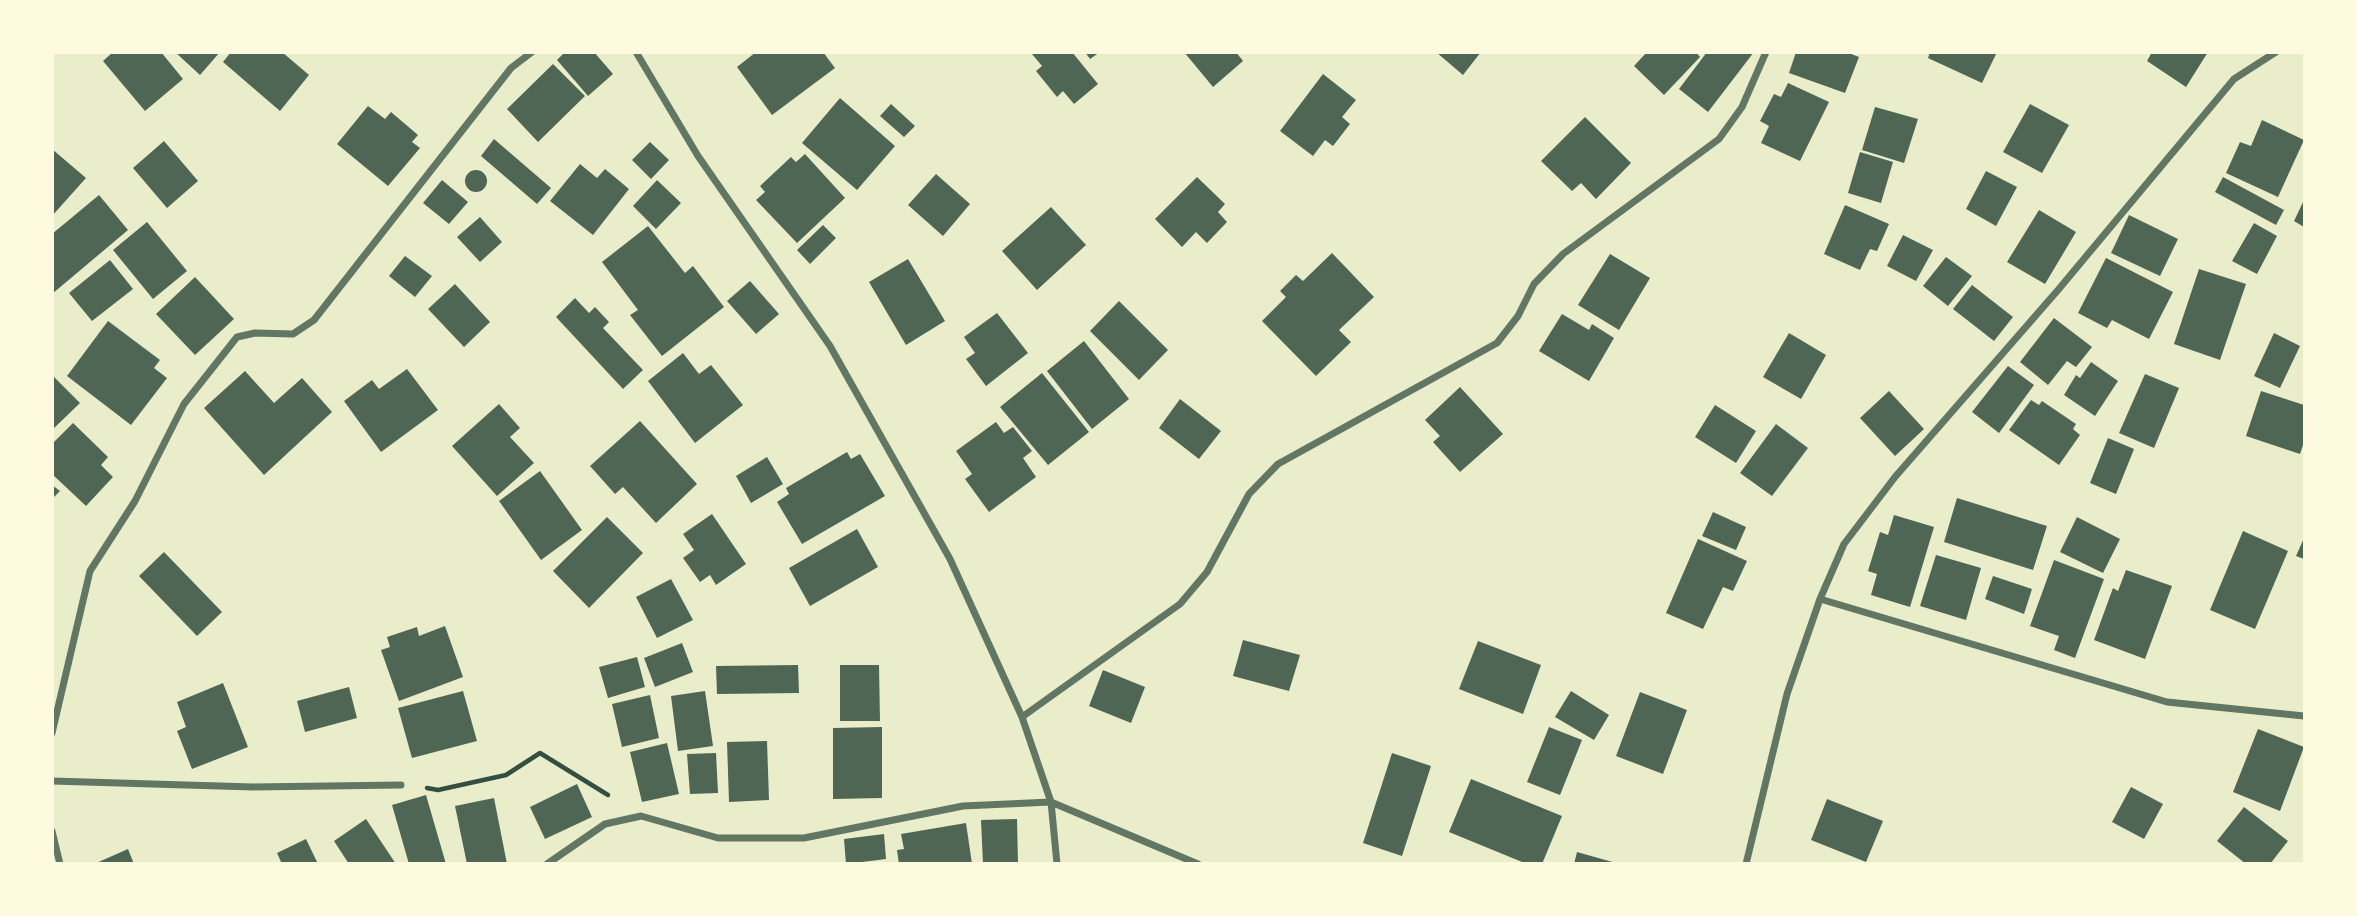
<!DOCTYPE html>
<html>
<head>
<meta charset="utf-8">
<style>
	body { margin:0 }
	#map { position:relative; width:2357px; height:916px; overflow:hidden; background:#e9edc9; font-family:Raleway,sans-serif }
	canvas { display:block }
	.frame { position:absolute; inset:0; border:54px solid #fefae0; pointer-events:none }
</style>
</head>
<body>
<div id="map">
<canvas width="2357" height="916"></canvas>
<div class="frame"></div>
</div>
<script>
const ctx = document.querySelector('canvas').getContext('2d');
ctx.lineJoin = 'round';
function fill(path, color) {
  ctx.fillStyle = color;
  ctx.fill(path, 'evenodd');
}
function trace(path, color, width, dash) {
  ctx.strokeStyle = color;
  ctx.lineWidth = width;
  ctx.lineCap = dash ? 'butt' : 'round';
  ctx.setLineDash(dash || []);
  ctx.stroke(path);
}
const building = new Path2D(`
	M113 52H161L183 79 145 111 103 61Z
	M175 52H220L200 75Z
	M231 52H282L309 75 280 111 223 62Z
	M565 52H594L613 74 588 96 557 60Z
	M756 52H823L835 68 772 115 737 67Z
	M1034 52H1072L1098 84 1074 104 1063 91 1057 97 1036 71 1042 66 1032 54Z
	M1085 52H1100L1090 59Z
	M1184 52H1236L1243 61 1213 87Z
	M1436 52H1481L1463 75Z
	M1647 52H1696L1700 57 1664 95 1634 66Z
	M1707 52H1754L1708 112 1679 89Z
	M1796 52H1846L1859 57 1845 93 1789 73Z
	M1930 52H1997L1982 83 1928 58Z
	M2152 52H2208L2186 87 2147 61Z
	M553 64 585 96 538 142 507 109Z
	M1323 74 1356 100 1342 117 1350 124 1333 146 1325 140 1313 156 1280 131Z
	M1788 83 1829 102 1800 161 1761 143 1769 126 1760 121 1774 94 1781 97Z
	M840 98 895 146 857 190 802 143Z
	M891 104 915 126 904 137 880 116Z
	M2030 104 2069 125 2042 173 2003 152Z
	M368 106 385 119 391 112 418 135 412 142 420 148 388 186 337 144Z
	M1875 107 1918 119 1904 163 1862 150Z
	M1585 117 1631 163 1596 199 1581 183 1572 191 1541 161Z
	M2262 120 2304 140 2278 197 2226 173 2240 142 2251 146Z
	M494 139 551 188 537 204 481 156Z
	M164 141 198 181 167 208 133 168Z
	M650 142 669 160 651 179 632 160Z
	M52 149 86 178 52 216Z
	M1860 152 1893 162 1881 203 1848 193Z
	M805 154 845 198 797 243 756 200 765 192 760 186 791 157 796 162Z
	M580 164 597 178 605 169 629 189 593 235 550 201Z
	M465 181a11 11 0 1 1 22 0a11 11 0 1 1-22 0Z
	M1986 171 2017 187 1996 226 1966 209Z
	M936 174 970 204 943 236 908 205Z
	M1197 177 1225 204 1218 212 1227 222 1207 243 1196 232 1182 247 1155 219Z
	M2223 177 2284 210 2276 225 2215 192Z
	M442 180 468 202 449 224 423 203Z
	M657 180 681 203 656 229 633 206Z
	M99 195 128 230 52 294V234Z
	M2304 200V227L2294 221Z
	M1845 205 1889 224 1877 251 1870 249 1860 270 1824 254Z
	M1051 207 1086 245 1037 290 1002 251Z
	M2039 210 2076 232 2045 284 2007 262Z
	M2129 215 2178 239 2160 276 2111 253Z
	M480 217 502 242 480 262 457 237Z
	M147 222 187 271 153 299 113 250Z
	M2254 223 2277 236 2257 274 2232 261Z
	M823 225 836 238 810 264 797 250Z
	M648 226 685 273 693 266 724 307 662 356 630 315 638 310 602 262Z
	M1903 235 1933 250 1916 281 1887 266Z
	M1332 253 1374 297 1339 330 1351 342 1316 376 1262 321 1286 297 1280 291 1296 275 1303 281Z
	M1610 254 1650 278 1619 330 1578 305Z
	M405 256 432 276 415 297 389 276Z
	M1946 257 1972 276 1948 306 1923 286Z
	M2106 258 2173 292 2149 339 2112 320 2107 328 2078 313Z
	M908 259 945 321 906 345 869 282Z
	M110 260 133 289 92 321 69 293Z
	M2199 269 2246 284 2220 360 2174 344Z
	M195 277 234 319 195 355 156 314Z
	M750 281 779 314 756 334 727 301Z
	M455 284 490 322 464 347 428 309Z
	M1972 285 2013 317 1994 341 1953 309Z
	M575 298 589 313 595 307 609 322 603 328 643 370 623 389 556 317Z
	M1119 301 1168 350 1139 380 1090 331Z
	M997 313 1028 353 986 386 966 359 975 353 964 337Z
	M1562 314 1589 330 1592 324 1614 338 1589 381 1539 351Z
	M2054 318 2092 347 2076 367 2067 361 2048 385 2020 362Z
	M108 321 160 360 154 368 167 378 131 425 67 376Z
	M1789 333 1826 355 1801 399 1763 377Z
	M2274 333 2300 346 2280 388 2254 376Z
	M1084 341 1129 399 1092 429 1047 371Z
	M683 353 699 374 711 365 743 405 695 443 648 381Z
	M2091 362 2118 381 2095 416 2064 395 2076 375 2080 378Z
	M2008 366 2034 385 1999 433 1972 412Z
	M407 369 438 410 381 452 344 401 372 380 379 389Z
	M245 371 274 403 302 378 332 412 264 475 204 408Z
	M1042 373 1089 432 1048 465 1000 407Z
	M2145 374 2179 388 2154 448 2119 433Z
	M52 375 80 403 52 430Z
	M1460 387 1503 434 1460 472 1433 442 1440 436 1425 420Z
	M1889 391 1924 429 1895 456 1860 418Z
	M2261 391 2304 405V442L2300 454 2246 436Z
	M1180 399 1221 431 1199 459 1159 428Z
	M2031 400 2039 405 2042 401 2076 424 2073 429 2080 435 2059 465 2009 430Z
	M499 404 520 428 510 437 534 463 497 496 452 446Z
	M1715 405 1756 431 1736 463 1695 437Z
	M640 421 697 484 656 523 623 487 615 494 590 466Z
	M996 422 1004 433 1013 427 1032 451 1023 458 1036 477 989 512 965 479 972 474 956 451Z
	M73 423 108 457 101 465 113 477 86 506 52 474V444Z
	M1776 424 1808 448 1772 496 1740 473Z
	M2108 438 2134 449 2116 494 2090 483Z
	M847 452 851 459 860 454 885 496 802 544 777 502 789 494 786 488Z
	M767 457 783 484 751 503 736 476Z
	M540 471 582 530 541 560 499 501Z
	M52 485 60 491 52 499Z
	M1957 498 2047 526 2033 570 1944 542Z
	M1713 512 1746 527 1736 550 1702 536Z
	M712 514 746 564 716 585 710 575 700 582 683 558 694 550 683 534Z
	M1894 515 1934 527 1910 607 1871 595 1877 574 1868 571 1880 532 1888 535Z
	M607 517 643 553 589 608 553 571Z
	M2077 517 2120 539 2103 573 2060 552Z
	M857 529 878 567 810 606 789 568Z
	M2243 531 2288 551 2255 629 2210 610Z
	M2304 538V559L2296 556Z
	M1698 539 1747 561 1733 591 1723 587 1703 629 1666 613Z
	M164 552 222 612 197 636 139 576Z
	M1936 555 1981 568 1966 620 1920 606Z
	M2054 560 2104 579 2075 658 2054 650 2059 636 2030 626Z
	M2126 570 2172 586 2145 659 2094 640 2113 588 2118 591Z
	M1993 576 2032 589 2024 614 1985 599Z
	M671 579 693 620 657 638 636 597Z
	M445 626 463 677 399 701 381 650 390 647 387 637 417 627 419 636Z
	M1243 640 1300 655 1289 691 1233 676Z
	M1478 641 1541 665 1523 714 1459 689Z
	M682 643 693 672 655 687 644 658Z
	M637 657 645 687 608 698 599 667Z
	M798 665 799 693 717 694 716 666Z
	M840 665H879L880 721H840Z
	M1103 670 1145 687 1131 723 1089 706Z
	M223 683 248 747 192 769 177 731 186 727 177 702Z
	M349 687 357 718 305 732 297 701Z
	M463 691 477 741 412 758 398 708Z
	M705 691 713 746 678 751 671 696Z
	M1571 691 1609 715 1594 740 1555 717Z
	M1640 692 1687 710 1663 774 1616 756Z
	M650 695 659 738 622 747 612 704Z
	M882 727V798L833 799V728Z
	M1549 727 1582 740 1560 795 1527 782Z
	M2258 729 2304 747 2280 811 2233 792Z
	M767 741 769 800 729 802 727 742Z
	M667 743 679 794 642 802 630 752Z
	M716 753 718 793 690 794 687 754Z
	M1392 753 1431 766 1402 856 1363 843Z
	M1471 779 1562 816 1542 864H1527L1449 832Z
	M577 784 592 817 545 839 530 807Z
	M2131 787 2163 804 2144 839 2112 822Z
	M426 795 446 864H409L392 805Z
	M494 798 507 864H467L455 806Z
	M1827 799 1883 821 1866 862 1811 840Z
	M2244 807 2288 841 2270 864H2246L2217 841Z
	M366 819 396 864H349L334 841Z
	M1017 819 1018 864H983L981 820Z
	M966 823 972 864H899L897 850 904 849 901 834Z
	M884 834 886 859 846 864 844 839Z
	M306 839 318 864H282L277 853Z
	M128 849 134 864H94Z
	M1577 852 1616 863V864H1574Z`);
const path = new Path2D(`
	M427 788 438 790 506 775 540 753 608 795`);
const minor = new Path2D(`
	M636 52 698 156 830 346 950 559 1022 717 1051 802 1057 864
	M1820 599 2167 702 2304 716
	M1022 717 1180 604 1207 572 1249 494 1278 464 1497 343 1518 316 1534 284 1563 254 1719 139 1742 107 1766 52
	M52 733 90 571 135 501 184 404 237 337 255 333 293 334 314 320 511 68 532 52
	M52 781 253 787 401 785
	M52 831 60 864
	M547 864 605 824 641 816 718 838H804L963 806 1051 802 1198 864
	M1746 864 1787 694 1820 599 1844 544 1895 477 2058 290 2234 79 2276 52`);
fill(building, '#4f6655');
trace(path, '#344e41', 4.5);
trace(minor, '#617663', 7);
</script>
</body>
</html>
